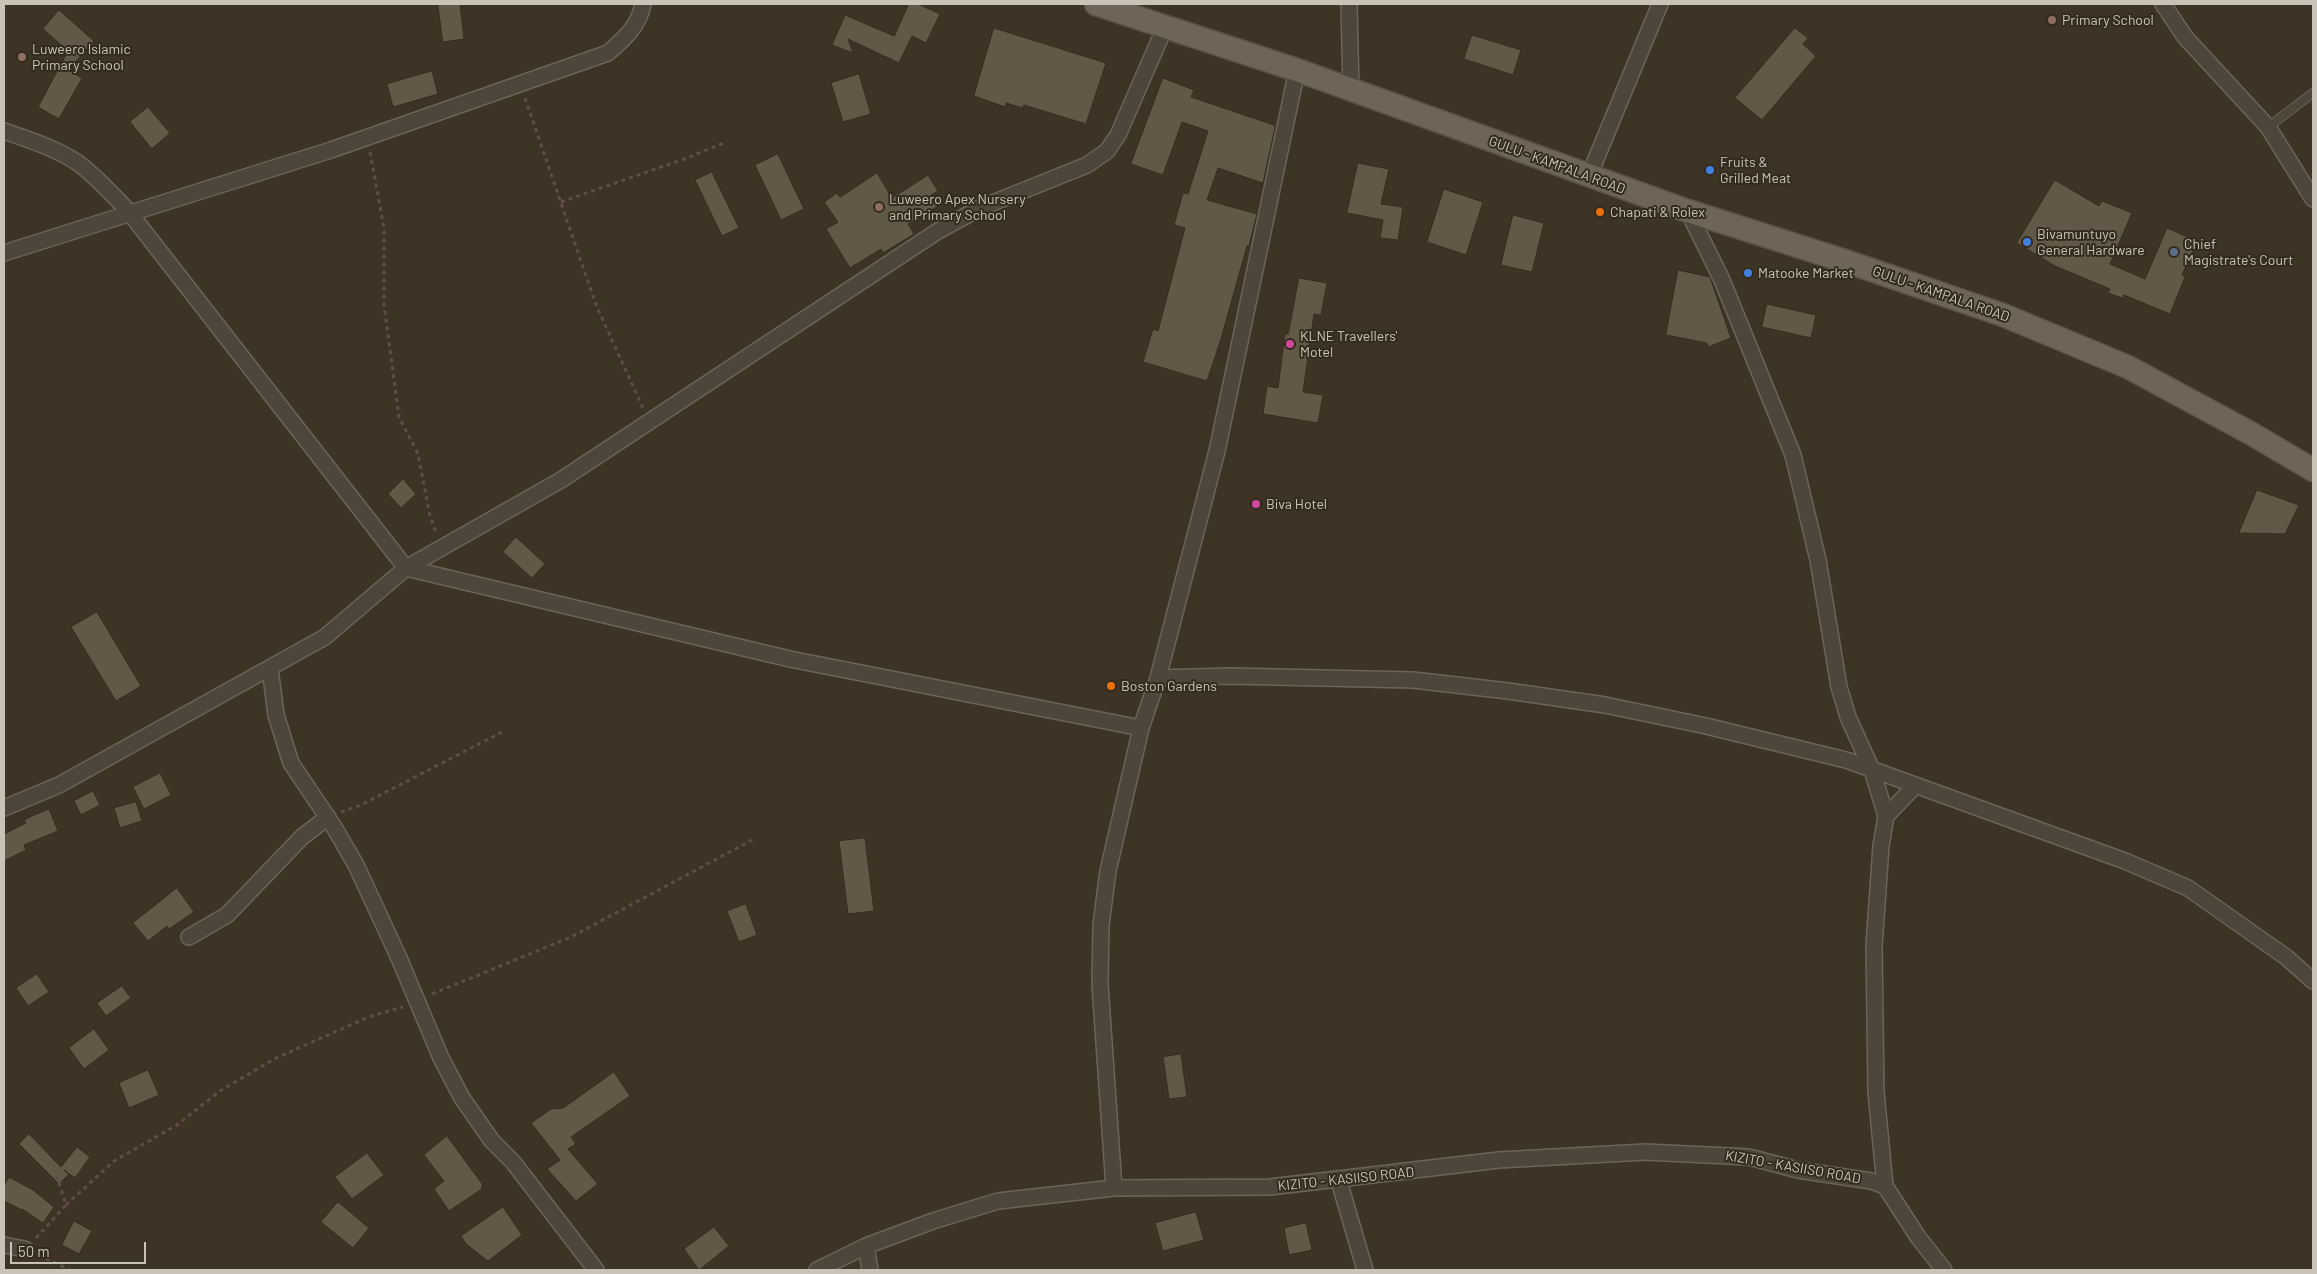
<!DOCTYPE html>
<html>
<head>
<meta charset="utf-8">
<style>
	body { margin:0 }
	#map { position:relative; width:2317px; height:1274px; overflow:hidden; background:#3e3426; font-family:Barlow,sans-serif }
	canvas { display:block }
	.frame { position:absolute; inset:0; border:5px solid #c9c2b6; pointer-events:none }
	.scale { position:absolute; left:10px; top:1242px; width:136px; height:22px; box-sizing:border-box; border:2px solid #c9c2b6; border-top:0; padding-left:6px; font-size:15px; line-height:18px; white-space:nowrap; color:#c9c2b6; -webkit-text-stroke:4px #342b1f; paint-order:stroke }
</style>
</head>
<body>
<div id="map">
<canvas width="2317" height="1274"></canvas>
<div class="frame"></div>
<div class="scale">50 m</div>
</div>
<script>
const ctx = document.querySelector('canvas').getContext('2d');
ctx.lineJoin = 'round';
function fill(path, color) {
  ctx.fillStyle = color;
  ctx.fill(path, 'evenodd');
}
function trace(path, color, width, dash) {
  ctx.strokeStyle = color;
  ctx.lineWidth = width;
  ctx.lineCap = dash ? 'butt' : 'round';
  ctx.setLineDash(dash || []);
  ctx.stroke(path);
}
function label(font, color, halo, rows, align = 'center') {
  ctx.font = font + ' Barlow,sans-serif';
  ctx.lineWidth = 4;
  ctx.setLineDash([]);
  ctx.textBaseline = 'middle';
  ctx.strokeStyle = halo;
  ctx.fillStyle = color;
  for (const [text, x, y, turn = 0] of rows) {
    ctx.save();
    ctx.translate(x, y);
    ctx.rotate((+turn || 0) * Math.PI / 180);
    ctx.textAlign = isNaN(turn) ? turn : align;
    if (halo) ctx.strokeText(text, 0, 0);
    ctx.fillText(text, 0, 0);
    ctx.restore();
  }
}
const building = new Path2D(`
	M438 4H460L464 39 443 42Z
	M909 4H918L940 14 926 43 912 36 899 63 848 39 853 53 832 45 845 15 894 36Z
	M59 10 94 41 68 70 82 78 59 119 38 107 68 51 43 29Z
	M994 28 1106 63 1086 124 1024 105 1023 108 1006 103 1005 107 974 96Z
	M1795 28 1808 38 1803 44 1816 56 1762 120 1735 98Z
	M1472 35 1521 50 1513 75 1464 59Z
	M432 71 438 94 393 107 387 84Z
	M859 74 871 114 843 122 831 83Z
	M1163 78 1194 90 1191 97 1274 125 1275 128 1263 183 1218 168 1207 200 1257 214 1249 246H1247L1221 339 1207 381 1143 362 1153 329 1158 331 1185 228 1174 225 1183 193 1188 194 1208 131 1182 122 1163 175 1131 164Z
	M148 107 170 133 152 149 130 122Z
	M778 154 804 209 781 220 755 165Z
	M1358 163 1389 169 1381 204 1403 207 1398 240 1380 238 1383 220 1347 213Z
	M712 172 739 228 722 236 695 180Z
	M877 173 892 198 928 175 938 191 931 195 938 206 908 224 914 234 883 253 881 249 850 268 826 229 838 222 824 202 837 193 840 197Z
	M2055 180 2099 206 2102 201 2132 213 2110 264 2145 279 2167 228 2197 241 2182 275 2185 277 2170 314 2124 295 2122 298 2108 293 2110 289 2055 266 2017 243Z
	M1444 189 1483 202 1466 255 1427 242Z
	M1513 215 1544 223 1532 272 1501 265Z
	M1678 270 1710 277 1731 338 1708 347 1707 343 1666 335Z
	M1299 278 1327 283 1321 315 1314 314 1303 392 1323 395 1318 423 1263 414 1267 386 1278 388 1285 334H1288Z
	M1767 304 1816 315 1811 338 1762 327Z
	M403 479 416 494 401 508 388 494Z
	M2257 490 2299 505 2285 534 2239 533Z
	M516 537 545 564 532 578 503 552Z
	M97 612 141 686 116 701 71 627Z
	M160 773 171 795 144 809 133 787Z
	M93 791 100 805 81 815 74 801Z
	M136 802 142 821 120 828 114 808Z
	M49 809 58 831 24 845 26 850 4 861V834L26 823 24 820Z
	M865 838 874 911 848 914 839 841Z
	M177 888 194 912 169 929 167 926 148 941 133 923Z
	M746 904 757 935 739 942 727 911Z
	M37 974 49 992 28 1006 16 988Z
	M122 986 131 998 106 1016 97 1003Z
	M94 1029 109 1050 84 1069 69 1048Z
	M1181 1054 1187 1097 1169 1099 1163 1057Z
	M148 1070 159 1095 129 1108 119 1083Z
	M614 1072 630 1096 571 1137 576 1144 568 1149 598 1184 576 1201 547 1169 560 1160 531 1123 551 1109 563 1108Z
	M29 1134 61 1167 77 1147 90 1157 75 1178 64 1170 69 1174 59 1184 19 1144Z
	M447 1136 483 1185 481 1187 482 1189 449 1211 434 1189 444 1181 424 1155Z
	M367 1153 384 1175 352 1199 335 1177Z
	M9 1177 33 1190 54 1207 43 1223 22 1209V1210L4 1201V1186Z
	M338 1202 369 1228 353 1248 321 1222Z
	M503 1207 522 1235 488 1261 466 1244 461 1236Z
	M1196 1212 1204 1240 1163 1251 1155 1223Z
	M74 1221 92 1231 79 1254 62 1245Z
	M1306 1223 1312 1250 1289 1255 1284 1228Z
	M714 1227 729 1246 699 1270 684 1249Z`);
const path = new Path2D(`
	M525 98 596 305 643 408
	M370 152 384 228V304L399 417 418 454 430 516 436 532
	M561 202 687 158 726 142
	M341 812 361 805 502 732
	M432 994 571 937 752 840
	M66 1205 114 1161 177 1125 220 1091 276 1058 371 1016 403 1007
	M36 1238 66 1205 55 1170
	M39 1255 70 1270`);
const service = new Path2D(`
	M2268 127 2313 93`);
const minor = new Path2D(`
	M1349 4 1351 92
	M2163 4 2185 37 2268 127 2313 199
	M4 131C29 140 56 148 78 163 97 177 113 195 129 212L406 568 790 659 1141 728
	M1589 176 1660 4
	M1688 211 1722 280 1793 455 1818 560 1839 687 1848 717 1872 770 1886 816 1881 846 1874 946 1876 1092 1885 1186 1918 1237 1944 1270
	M4 253 331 150 608 53C624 39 639 26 643 4
	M270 668 276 715 291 763 334 827 356 865 399 958 441 1058 462 1098 492 1141 513 1162 596 1270
	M1158 678 1231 676 1413 680 1508 691 1605 705 1706 726 1846 760 2125 861 2188 888 2286 957 2313 981
	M4 808 59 785 325 637 406 568 561 480 938 231 980 208 1087 165 1107 151 1118 135 1165 27
	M1886 816 1915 786
	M189 937 227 915 302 837 328 817
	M1339 1181 1365 1270
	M1114 1188 1100 984 1101 925 1108 871 1141 728 1158 678 1217 451 1297 70
	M4 1245 25 1249
	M866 1246 870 1270
	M817 1270 866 1246 933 1221 998 1201 1114 1188 1270 1187 1499 1160 1645 1152 1749 1157 1798 1170 1871 1181 1885 1186`);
const primary = new Path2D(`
	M1096 4 1297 70 1688 211 1848 262 2003 315 2128 367 2252 434 2313 470`);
const markers = [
	[2052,20,5,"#8d6e63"],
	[22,57,5,"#8d6e63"],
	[1710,170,5,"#3f7fe0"],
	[879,207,5,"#8d6e63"],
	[1600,212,5,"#e8710a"],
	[2027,242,5,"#3f7fe0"],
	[2174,252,5,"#5c6f8a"],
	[1748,273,5,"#3f7fe0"],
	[1290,344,5,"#d1479c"],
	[1256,504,5,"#d1479c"],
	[1111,686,5,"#e8710a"]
];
const poiNames = [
	["Primary School",2062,20],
	["Luweero Islamic",32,49],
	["Primary School",32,65],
	["Fruits &",1720,162],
	["Grilled Meat",1720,178],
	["Luweero Apex Nursery",889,199],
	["and Primary School",889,215],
	["Chapati & Rolex",1610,212],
	["Bivamuntuyo",2037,234],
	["General Hardware",2037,250],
	["Chief",2184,244],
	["Magistrate's Court",2184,260],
	["Matooke Market",1758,273],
	["KLNE Travellers'",1300,336],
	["Motel",1300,352],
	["Biva Hotel",1266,504],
	["Boston Gardens",1121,686]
];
const streetNames = [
	["GULU - KAMPALA ROAD",1557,165,20],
	["GULU - KAMPALA ROAD",1941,294,19],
	["KIZITO - KASIISO ROAD",1793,1167,10],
	["KIZITO - KASIISO ROAD",1346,1179,-6]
];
fill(building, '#625847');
trace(building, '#362d21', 1);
trace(service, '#6c6458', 10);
trace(minor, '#6c6458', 18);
trace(primary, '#5b5246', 25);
trace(path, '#604d4a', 3, [4, 4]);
trace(service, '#4e463a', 8);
trace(minor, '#4e463a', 15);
trace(primary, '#6e6558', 22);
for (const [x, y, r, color] of markers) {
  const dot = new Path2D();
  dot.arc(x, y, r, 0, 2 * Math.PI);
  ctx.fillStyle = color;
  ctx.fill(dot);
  trace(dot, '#342b1f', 2);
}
label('14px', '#c9c2b6', '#342b1f', poiNames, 'left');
label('14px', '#c9c2b6', '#342b1f', streetNames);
</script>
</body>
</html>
